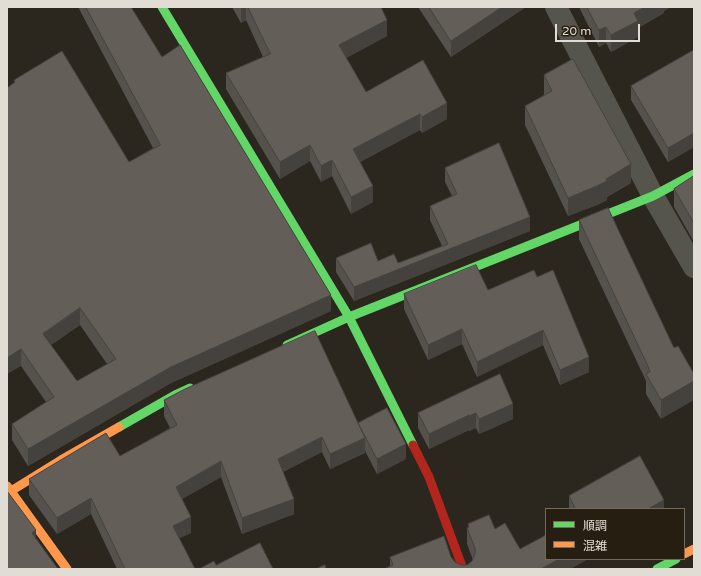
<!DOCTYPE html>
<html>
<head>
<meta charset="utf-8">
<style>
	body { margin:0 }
	#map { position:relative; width:701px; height:576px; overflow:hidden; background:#2b261e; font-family:"Varela Round","Noto Sans JP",sans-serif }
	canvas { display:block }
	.frame { position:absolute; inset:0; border:8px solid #e2ddd4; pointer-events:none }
	.legend { position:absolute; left:545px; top:508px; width:140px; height:52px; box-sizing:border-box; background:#261e10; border:1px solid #716a5e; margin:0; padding:5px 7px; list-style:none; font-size:12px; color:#e2ddd4 }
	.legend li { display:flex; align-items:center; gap:8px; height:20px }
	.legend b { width:20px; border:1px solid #716a5e }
	.scale { position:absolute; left:555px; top:24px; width:85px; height:18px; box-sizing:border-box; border:2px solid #e2ddd4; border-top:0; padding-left:5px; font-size:12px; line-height:14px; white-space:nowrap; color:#e2ddd4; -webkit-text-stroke:3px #261e10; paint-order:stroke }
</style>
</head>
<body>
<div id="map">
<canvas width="701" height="576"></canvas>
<div class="frame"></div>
<ul class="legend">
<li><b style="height:5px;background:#63d668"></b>順調</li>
<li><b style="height:5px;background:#ff974d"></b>混雑</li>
</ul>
<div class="scale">20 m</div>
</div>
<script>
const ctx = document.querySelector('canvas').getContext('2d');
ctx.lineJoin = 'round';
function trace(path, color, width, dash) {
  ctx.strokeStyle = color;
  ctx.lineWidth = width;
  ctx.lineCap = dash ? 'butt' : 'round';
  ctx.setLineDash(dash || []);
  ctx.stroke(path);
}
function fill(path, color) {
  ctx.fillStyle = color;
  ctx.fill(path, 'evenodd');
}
const street = new Path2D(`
	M556 7 653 196 694 267`);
const fast = new Path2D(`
	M162 7 349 317 413 445
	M287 345 349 317 653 196 694 174
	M119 427 177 394 190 388
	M657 569 676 559`);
const slow = new Path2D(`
	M7 486 67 569
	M11 491 61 460 119 427
	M684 554 694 549`);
const jam = new Path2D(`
	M413 445 429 477 463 569`);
const wall = new Path2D(`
	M78 7H131L162 57 331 311 171 383 28 466 12 440V424L46 402 21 366 14 80 129 162 153 148ZM80 325 107 364 77 381 51 345Z
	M232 7H381L387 36 346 58 366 92 447 119 422 133 420 130 360 162 373 202 351 214 332 176 321 182 310 161 280 179 226 89V73L263 57 246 20 241 23Z
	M418 7H526L451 57Z
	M579 7H671L664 11V13L638 28V37L611 52 606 43 599 47Z
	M694 50V147L668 162 631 100V86Z
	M544 75 631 183 607 197V200L597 205 568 216 525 125V106L544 95Z
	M445 168 530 231 354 301 336 272V258L378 261 398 263 442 246 430 220V206L452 196 445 182Z
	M694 176V242L674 207V189Z
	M579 220 674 348 661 419 646 394V381L579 239Z
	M537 277 589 372 560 385 543 345 477 377 462 344 428 360 404 309V294L488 290Z
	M500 374 513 419 479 434 476 428 469 431V430L429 449 418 428V413Z
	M164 400 358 424 406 459 377 474 365 451V453L330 469 322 452 283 472 294 514 242 534 221 477 182 499 191 533 179 538 195 569H117L91 514 57 534 29 495V479L120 456 170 428 164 416Z
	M569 496 664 509H569Z
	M468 524 495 529 520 549 546 559H588L570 569 390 567V557H451L455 562 461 565H467L472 561 473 560 467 544V528L468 527Z`);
const shadedWall = new Path2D(`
	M241 7H246V20L241 23Z
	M502 7H526L451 57V41Z
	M645 7H671L664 11V13L638 28V37L611 52V35L634 13Z
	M387 20V36L339 62V45Z
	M606 27V43L599 47V30Z
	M447 103V119L422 133V117Z
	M420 114V130L353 165V149Z
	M694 133V147L668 162V148Z
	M310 145V161L280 179V162Z
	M332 160V176L321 182V166Z
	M631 164V183L607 197V200L597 205 568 216V198L606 179Z
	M373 186V202L351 214V197Z
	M530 217V231L354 301V287Z
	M331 295V311L171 383 28 466V449L171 367Z
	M80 308V325L43 350V334Z
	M462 329V344L428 360V345Z
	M543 330V345L477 377V362Z
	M21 349V366L7 374V358Z
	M589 357V372L560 385V370Z
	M694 381V400L661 419V400Z
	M513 404V419L479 434V419Z
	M476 413V428L469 431V416Z
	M469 415V430L429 449V434Z
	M322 437V452L278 474V459Z
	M365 438V453L330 469V454Z
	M406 444V459L377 474V459Z
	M221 461V477L176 502V487Z
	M91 498V514L57 534V518Z
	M294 499V514L242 534V518Z
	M664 500V509H648Z
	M191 517V533L173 541V526Z
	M36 530V547L32 533Z
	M559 559H588L570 569H541Z`);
const building = new Path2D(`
	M86 7H131L162 57 180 45 331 295 171 367 28 449 12 424 54 397 21 349 7 358V88L15 82 14 80 62 51 129 162 160 145ZM80 308 116 359 77 381 43 334Z
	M248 7H381L387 20 339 45 366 92 423 60 447 103 422 117 420 114 353 149 373 186 351 197 332 160 321 166 310 145 280 162 226 73 270 54Z
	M429 7H502L451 41Z
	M587 7H645L634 13 638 21 611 35 606 27 599 30Z
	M694 50V133L668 148 631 86Z
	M573 59 631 164 606 179 607 181 597 186 568 198 525 106 552 91 544 75Z
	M499 143 530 217 354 287 336 258 371 243 378 261 394 254 398 263 448 244 430 206 457 194 445 168Z
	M694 176V223L674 189Z
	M608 208 674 348 678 346 694 374V381L661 400 646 374 650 372 647 364 579 220Z
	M476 265 488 290 534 270 537 277 553 270 589 357 560 370 543 330 477 362 462 329 428 345 404 294Z
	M315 331 365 438 330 454 322 437 278 459 294 499 242 518 221 461 176 487 191 517 173 526 195 569H125L91 498 57 518 29 479 106 433 120 456 177 425 164 400 183 390Z
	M500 374 513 404 479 419 476 413 469 416V415L429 434 418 413Z
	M387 408 406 444 377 459 358 423Z
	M640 456 664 500 648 509H573L575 508 569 496Z
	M7 491 36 530 32 533 58 569H7Z
	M489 515 495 529 505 523 520 549 546 535V559H559L541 569H384L393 565 390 557 444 536 451 557 455 562 461 565H467L472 561 475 554V548L467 528 469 527 468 524Z
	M260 543 273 569H199L214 561 216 565Z
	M325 565 326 569H316Z`);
trace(street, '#56554d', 22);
trace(fast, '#63d668', 9);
trace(slow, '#ff974d', 9);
trace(jam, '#b3261e', 9);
fill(wall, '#55514c');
fill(shadedWall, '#45423e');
fill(building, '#635e58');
trace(building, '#45423e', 1);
</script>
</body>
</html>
